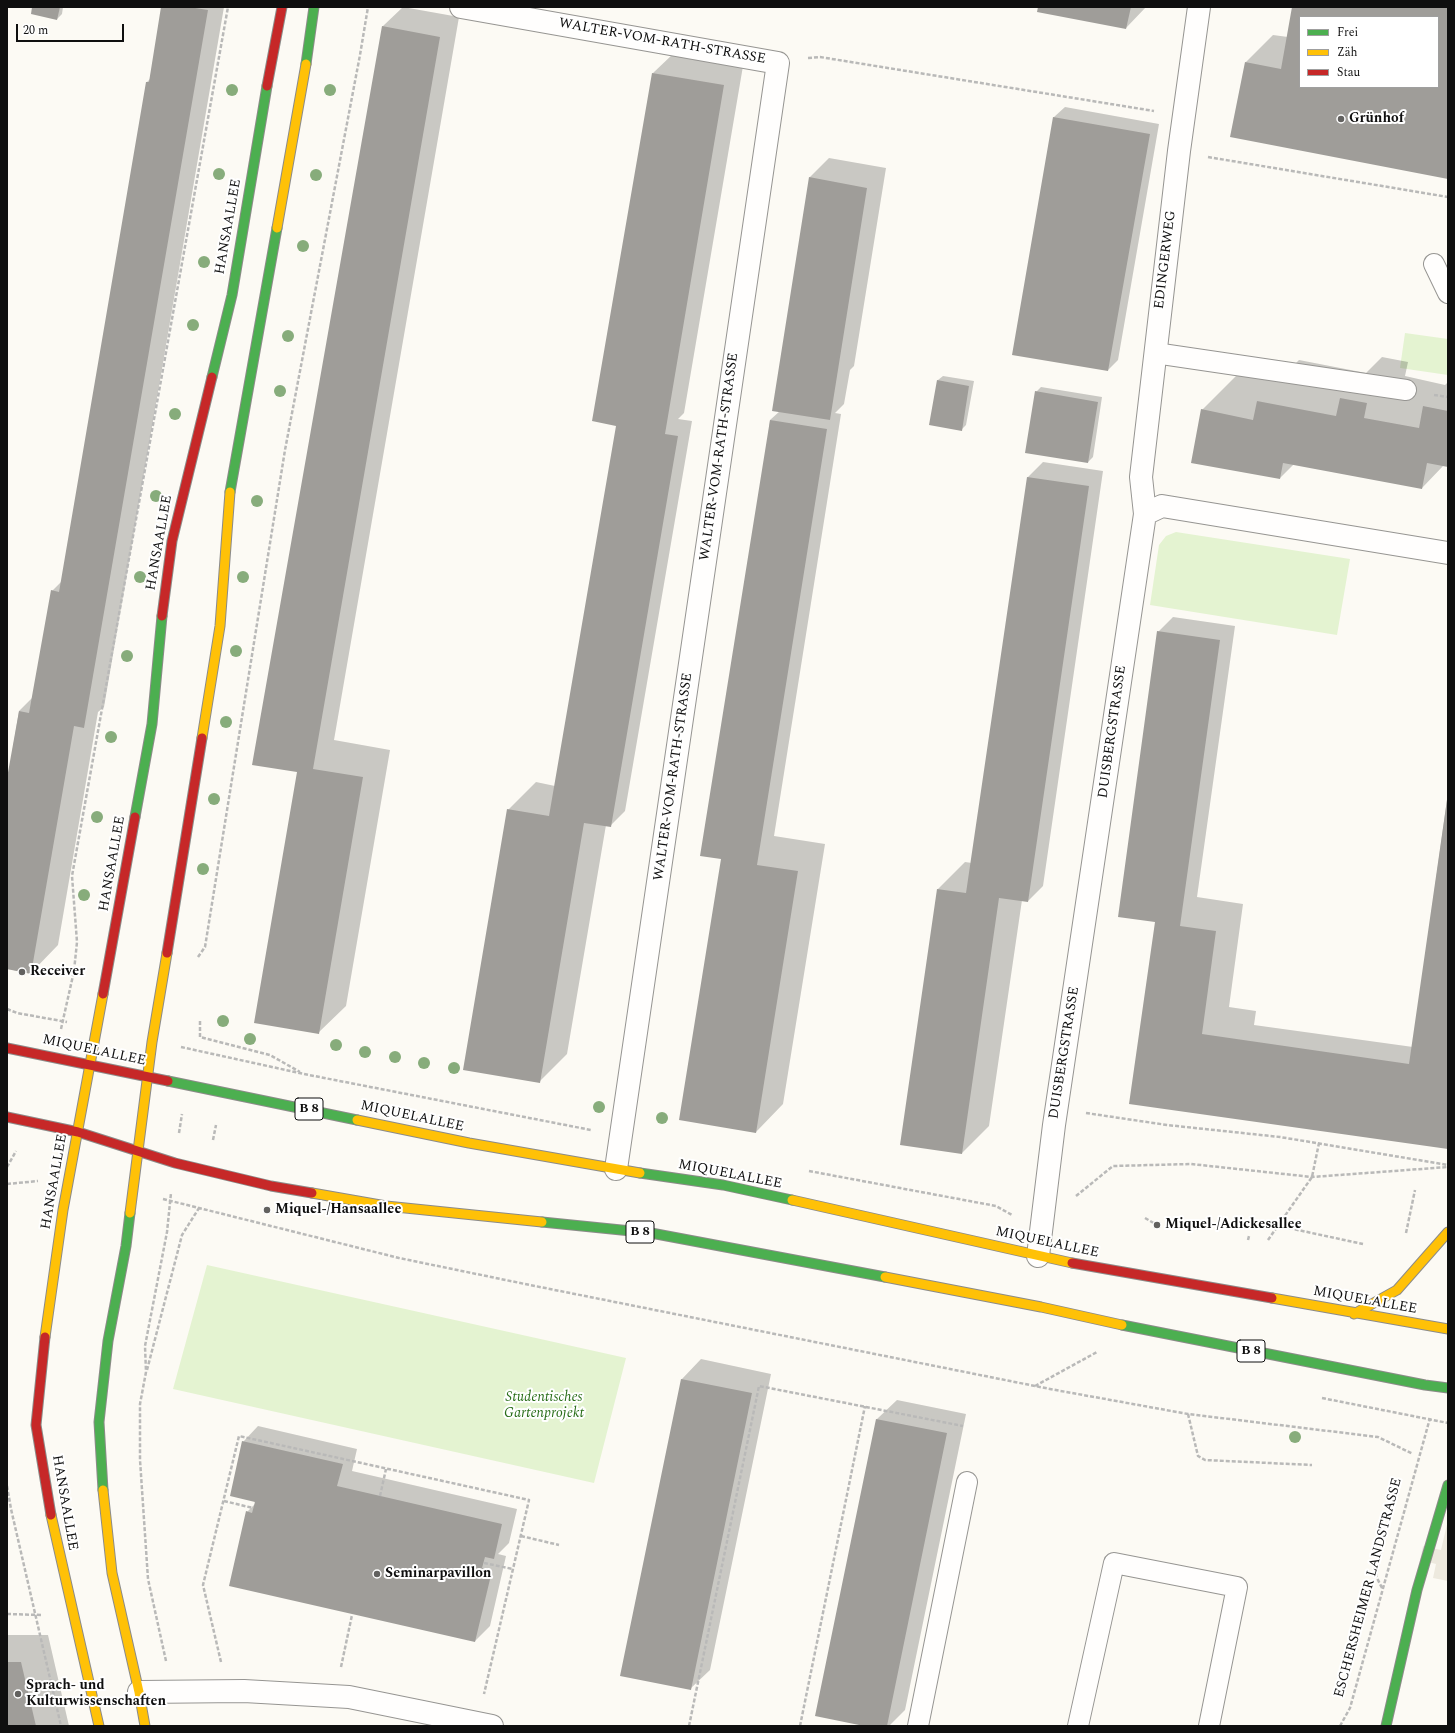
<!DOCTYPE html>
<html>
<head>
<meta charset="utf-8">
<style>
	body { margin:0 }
	#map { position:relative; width:1455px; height:1733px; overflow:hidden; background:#fcfaf4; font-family:Spectral,serif }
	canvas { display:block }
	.frame { position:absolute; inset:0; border:8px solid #0f0f0f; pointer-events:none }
	.legend { position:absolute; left:1299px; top:16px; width:140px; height:72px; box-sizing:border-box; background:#fff; border:1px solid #9f9f9f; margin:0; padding:5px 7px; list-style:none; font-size:12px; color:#0f0f0f }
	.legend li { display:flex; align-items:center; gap:8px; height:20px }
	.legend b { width:20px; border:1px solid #9f9f9f }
	.scale { position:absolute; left:16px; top:24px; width:108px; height:18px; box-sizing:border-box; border:2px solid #0f0f0f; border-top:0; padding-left:5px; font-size:12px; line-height:14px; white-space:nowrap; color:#0f0f0f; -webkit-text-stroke:3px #fff; paint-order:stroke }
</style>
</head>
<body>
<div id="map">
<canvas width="1455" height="1733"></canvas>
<div class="frame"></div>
<ul class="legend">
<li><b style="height:5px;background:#4caf50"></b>Frei</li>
<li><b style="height:5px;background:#ffc107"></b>Zäh</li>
<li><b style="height:5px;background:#c62828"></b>Stau</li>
</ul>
<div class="scale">20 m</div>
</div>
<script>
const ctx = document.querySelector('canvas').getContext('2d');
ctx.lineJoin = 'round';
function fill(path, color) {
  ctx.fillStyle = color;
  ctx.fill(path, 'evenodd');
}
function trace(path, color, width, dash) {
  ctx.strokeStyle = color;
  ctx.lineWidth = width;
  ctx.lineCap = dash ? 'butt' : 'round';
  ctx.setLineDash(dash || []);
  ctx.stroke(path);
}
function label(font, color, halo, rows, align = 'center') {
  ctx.font = font + ' Spectral,serif';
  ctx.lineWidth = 4;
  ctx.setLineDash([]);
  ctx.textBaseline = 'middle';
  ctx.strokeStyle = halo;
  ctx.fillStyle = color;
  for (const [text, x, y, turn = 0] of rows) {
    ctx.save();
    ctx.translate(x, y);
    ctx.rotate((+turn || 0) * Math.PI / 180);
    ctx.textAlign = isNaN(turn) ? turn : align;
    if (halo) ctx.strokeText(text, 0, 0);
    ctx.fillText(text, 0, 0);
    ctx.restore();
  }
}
const green = new Path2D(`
	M1405 333 1448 339V375L1400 368Z
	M1176 532 1350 559 1337 635 1150 605 1159 545 1166 536Z
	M207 1265 626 1358 594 1483 173 1389Z`);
const plaza = new Path2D(`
	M1448 1520V1581L1433 1578 1436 1564 1420 1560 1423 1546 1441 1550Z`);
const shadow = new Path2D(`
	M34 7H63L62 14 57 19Z
	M162 7H224L104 707 98 712 58 945 31 973 7 969V784L19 711 33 697 52 591 62 581 147 82 150 79Z
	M403 7 459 17 334 740 390 750 346 1006 318 1033 298 769 383 26Z
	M1039 7H1146L1126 28Z
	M1293 7H1448V178L1232 136 1246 62 1273 35 1288 37ZM1300 17H1438V87H1300Z
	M673 54 743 66 684 413 678 419 692 421 625 811 610 826 606 825 567 1054 539 1082 508 810 536 782 555 786 617 426 653 73Z
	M1065 107 1159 124 1118 360 1108 370 1054 117Z
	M829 158 886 168 854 366 850 370 844 404 835 413 841 414 774 836 825 844 783 1104 756 1132 722 859 770 420 780 411 810 177Z
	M1382 357 1408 362 1405 376 1445 385 1448 382V466L1444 465 1422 488 1294 464 1280 478 1202 410 1243 369 1283 376 1299 360 1366 373Z
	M943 376 974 381 966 425 961 430 938 380Z
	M1041 387 1102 397 1093 457 1088 462 1036 392Z
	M1043 462 1103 471 1043 886 1028 901 1022 900 989 1126 962 1153 938 889 965 862 972 863 1028 477Z
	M1173 617 1235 626 1197 897 1243 904 1229 1007 1256 1011 1254 1025 1413 1047 1448 792V1148L1130 1103 1156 923 1158 632Z
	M701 1359 771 1374 710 1670 690 1689 621 1675 682 1379Z
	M897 1400 966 1414 905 1710 889 1726H869L877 1419Z
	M258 1426 357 1449 352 1471 517 1509 509 1543 498 1554 506 1556 490 1626 475 1641 247 1512 255 1504 243 1442Z
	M7 1635H48L69 1726H7Z`);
const building = new Path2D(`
	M32 7H60L57 20 31 14Z
	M161 7H189L208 10 84 728 74 726 31 974 7 969V778L19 711 29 713 51 590 59 592 146 82H149Z
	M1038 7H1131L1126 29 1037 12Z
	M1292 7H1448V179L1230 137 1245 62 1281 69ZM1300 17H1438V87H1300Z
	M382 26 440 37 313 769 363 777 319 1034 254 1023 297 772 252 765Z
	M652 73 724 85 665 434 678 436 611 827 584 823 540 1083 463 1070 507 809 549 816 616 426 592 421Z
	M1053 117 1150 134 1108 371 1012 355Z
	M809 177 867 188 830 420 772 411Z
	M937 380 969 386 962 431 929 425Z
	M1035 391 1098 402 1088 463 1025 453Z
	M1340 398 1367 403 1364 418 1419 428 1423 406 1448 411V467L1427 463 1422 489 1283 463 1280 479 1191 463 1201 409 1253 420 1257 401 1336 416Z
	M770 420 827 429 757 865 798 871 756 1133 679 1120 721 859 700 856Z
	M1027 477 1089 486 1028 902 999 898 962 1154 900 1145 937 889 966 893Z
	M1157 631 1220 640 1180 926 1216 931 1202 1034 1409 1064 1448 793V1149L1129 1104 1155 922 1118 917Z
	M681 1379 752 1393 691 1690 620 1676Z
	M876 1419 947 1433 887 1726H864L815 1716Z
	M242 1441 343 1464 337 1486 502 1524 494 1559 485 1557 482 1568 492 1571 475 1642 229 1586 246 1511 252 1513 255 1502 230 1496Z
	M7 1662H21L36 1726H7Z`);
const path = new Path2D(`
	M808 58 820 57 1154 111
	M1208 157 1448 197
	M1434 395 1448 397
	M198 957 205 947 285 450 360 55 368 7
	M7 1009 17 1013 67 1022
	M200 1021V1037L270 1055 300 1072
	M61 1029 74 971 77 942 72 876 228 7
	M181 1047 304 1074 591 1130
	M1086 1113 1167 1125 1280 1137 1448 1165
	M179 1133 182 1114
	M213 1140 216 1125
	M7 1167 16 1151
	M809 1171 996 1206 1012 1215
	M7 1184 38 1181
	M1076 1196 1113 1166 1191 1164 1312 1177 1448 1167
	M163 1199 399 1258 525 1284 1050 1389 1188 1414 1378 1437 1413 1454
	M1145 1218 1157 1225
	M1277 1227H1284L1363 1244
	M1406 1233 1415 1190
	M1248 1240 1249 1236
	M1268 1240 1312 1177 1319 1143
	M147 1370 182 1235 199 1208
	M1035 1386 1097 1352
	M1322 1398 1448 1423
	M1188 1414 1198 1456 1205 1460 1312 1465
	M7 1486 11 1509 61 1726
	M380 1496 386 1469
	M224 1501 253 1508
	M521 1536 559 1545
	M484 1563 513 1569
	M1382 1588 1376 1576 1384 1537
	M7 1614 42 1615
	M166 1661 148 1579 140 1460V1404L146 1372 145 1346 167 1232 171 1193
	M221 1662 203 1585 239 1436 529 1500 484 1694
	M341 1667 352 1615
	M689 1726 759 1386 963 1426
	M800 1726 865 1406
	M1340 1726 1350 1708 1430 1418`);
const lane = new Path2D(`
	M1434 264 1448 293
	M1155 353 1406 390
	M918 1726 967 1482
	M1078 1726 1114 1563 1237 1587 1209 1726`);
const street = new Path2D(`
	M461 7 778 63 616 1169
	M1145 514 1141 477 1179 151 1199 7
	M1038 1256 1054 1125 1145 514 1162 506 1448 553
	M139 1692 244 1691 349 1697 492 1726`);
const fast = new Path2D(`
	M306 64 314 7
	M212 377 232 295 267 86
	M230 492 277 228
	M135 817 152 724 162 616
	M168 1081 357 1120
	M640 1173 723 1185 792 1200
	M542 1222 651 1233 885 1277
	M1122 1325 1425 1385 1448 1388
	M103 1490 99 1422 108 1341 126 1246 130 1213
	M1386 1726 1417 1590 1448 1485`);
const slow = new Path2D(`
	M277 228 306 64
	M202 738 220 626 230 492
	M357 1120 469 1143 640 1173
	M312 1193 386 1206 542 1222
	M792 1200 1072 1263
	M130 1213 152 1042 167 953
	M885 1277 1041 1307 1122 1325
	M1272 1298 1448 1329
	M1354 1314 1397 1290 1448 1232
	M45 1337 63 1210 103 994
	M103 1490 112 1573 139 1692 145 1726
	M51 1515 99 1726`);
const jam = new Path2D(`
	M267 86 282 7
	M162 616 172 541 212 377
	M167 953 202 738
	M103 994 135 817
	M7 1048 168 1081
	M7 1117 78 1132 175 1163 271 1186 312 1193
	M1072 1263 1272 1298
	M45 1337 36 1425 51 1515`);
const trees = [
	[232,90],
	[330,90],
	[219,174],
	[316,175],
	[303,246],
	[204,262],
	[193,325],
	[288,336],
	[280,391],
	[175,414],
	[156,496],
	[257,501],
	[140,577],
	[243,577],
	[236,651],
	[127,656],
	[226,722],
	[111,737],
	[214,799],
	[97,817],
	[203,869],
	[84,895],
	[223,1021],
	[250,1039],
	[336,1045],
	[365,1052],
	[395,1057],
	[424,1063],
	[454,1068],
	[599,1107],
	[662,1118],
	[1295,1437]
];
const markers = [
	[1341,119,4,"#62615f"],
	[22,972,4,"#62615f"],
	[267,1210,4,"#62615f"],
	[1157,1225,4,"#62615f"],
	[377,1574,4,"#62615f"],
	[18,1694,4,"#62615f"]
];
const shields = [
	[309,1109,28],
	[640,1232,28],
	[1251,1351,28]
];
const shieldNames = [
	["B 8",309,1109],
	["B 8",640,1232],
	["B 8",1251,1351]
];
const streetNames = [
	["WALTER-VOM-RATH-STRASSE",662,42,10],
	["HANSAALLEE",229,227,-80],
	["EDINGERWEG",1166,260,-83],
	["WALTER-VOM-RATH-STRASSE",720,457,-82],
	["HANSAALLEE",160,543,-80],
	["DUISBERGSTRASSE",1113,732,-82],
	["WALTER-VOM-RATH-STRASSE",674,777,-82],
	["HANSAALLEE",113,864,-80],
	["MIQUELALLEE",94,1051,12],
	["DUISBERGSTRASSE",1065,1053,-81],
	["MIQUELALLEE",412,1117,12],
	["MIQUELALLEE",730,1175,11],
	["HANSAALLEE",55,1182,-80],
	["MIQUELALLEE",1047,1243,12],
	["MIQUELALLEE",1365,1301,10],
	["HANSAALLEE",64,1503,80],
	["ESCHERSHEIMER LANDSTRASSE",1369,1588,-75]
];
const poiNames = [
	["Grünhof",1349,119],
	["Receiver",30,972],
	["Miquel-/Hansaallee",275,1210],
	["Miquel-/Adickesallee",1165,1225],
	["Seminarpavillon",385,1574],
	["Sprach- und",26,1686],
	["Kulturwissenschaften",26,1702]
];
const parkNames = [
	["Studentisches",544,1398],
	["Gartenprojekt",544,1414]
];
fill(green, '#e4f3d1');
fill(plaza, '#ede9de');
fill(shadow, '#0003');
fill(building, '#9f9d99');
trace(lane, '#969592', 22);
trace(street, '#969592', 24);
trace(fast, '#8c8b89', 11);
trace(slow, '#8c8b89', 11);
trace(jam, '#8c8b89', 11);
trace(path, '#b9b9b8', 2.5, [4, 2]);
trace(lane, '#fffefd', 20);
trace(street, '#fffefd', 22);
trace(fast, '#4caf50', 9);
trace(slow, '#ffc107', 9);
trace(jam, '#c62828', 9);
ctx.fillStyle = '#87ac7b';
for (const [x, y] of trees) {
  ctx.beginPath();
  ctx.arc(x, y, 6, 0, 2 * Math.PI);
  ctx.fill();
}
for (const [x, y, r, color] of markers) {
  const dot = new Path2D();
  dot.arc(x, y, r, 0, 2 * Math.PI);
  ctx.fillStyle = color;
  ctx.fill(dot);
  trace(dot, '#fff', 1.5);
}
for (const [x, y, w] of shields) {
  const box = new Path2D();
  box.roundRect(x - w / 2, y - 11, w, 22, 3);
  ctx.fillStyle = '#fff';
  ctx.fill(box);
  trace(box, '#0f0f0f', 1);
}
label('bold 13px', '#0f0f0f', null, shieldNames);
label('14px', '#0f0f0f', '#fff', streetNames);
label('bold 14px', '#0f0f0f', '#fff', poiNames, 'left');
label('italic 14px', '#286d18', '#fff', parkNames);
</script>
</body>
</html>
